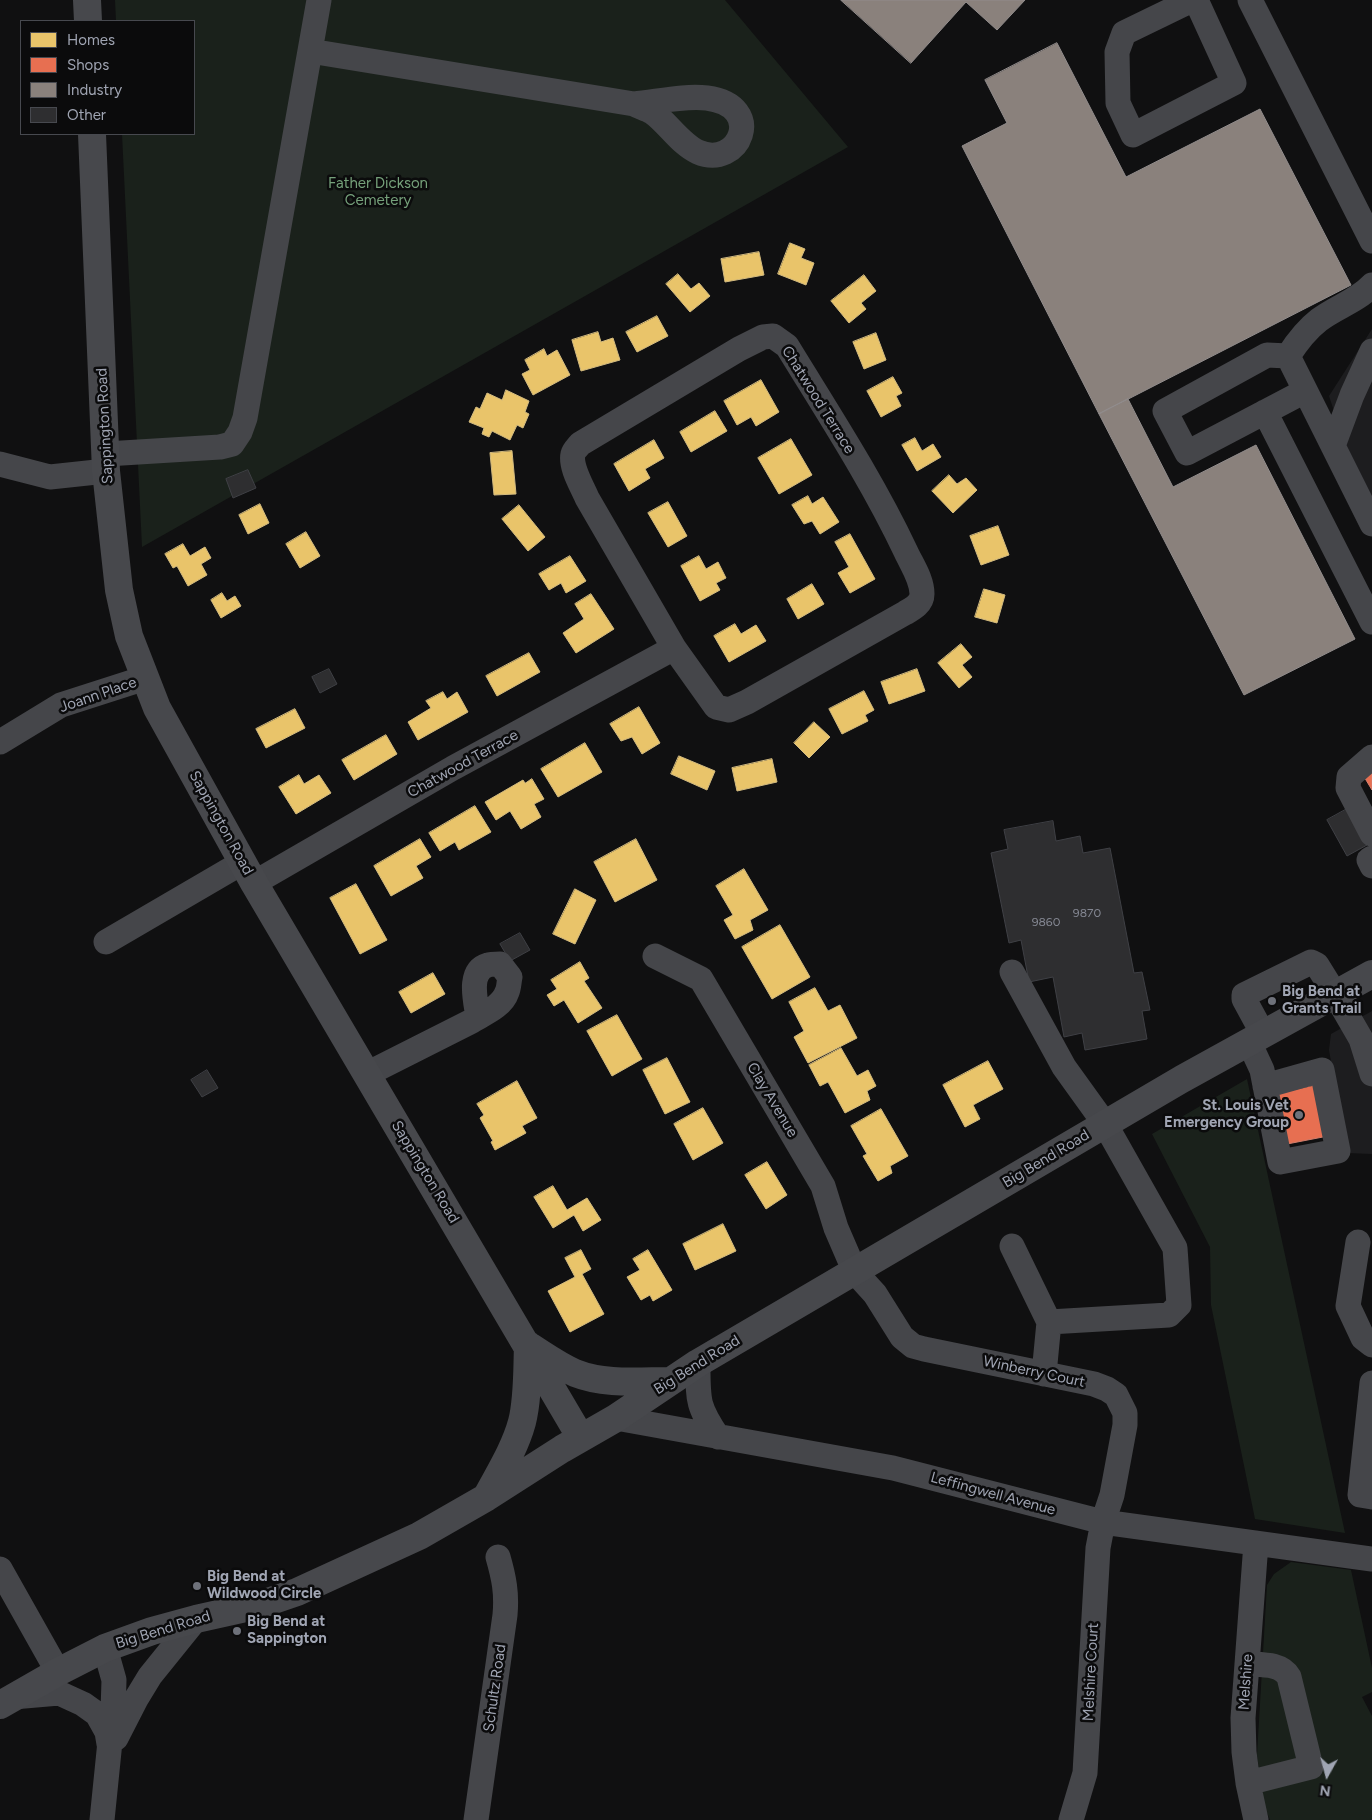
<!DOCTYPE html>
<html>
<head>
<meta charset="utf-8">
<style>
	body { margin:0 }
	#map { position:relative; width:1372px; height:1820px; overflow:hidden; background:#101011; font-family:Figtree,sans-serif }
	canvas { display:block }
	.legend { position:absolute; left:20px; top:20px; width:175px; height:115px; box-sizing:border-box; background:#0b0b0c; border:1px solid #47494f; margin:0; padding:6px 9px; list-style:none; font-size:15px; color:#a0a5b3 }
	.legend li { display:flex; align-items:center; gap:10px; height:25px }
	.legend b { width:25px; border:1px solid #47494f }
	.north { position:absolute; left:1302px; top:1750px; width:50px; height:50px; -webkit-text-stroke:4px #0b0b0c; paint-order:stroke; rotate:187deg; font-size:14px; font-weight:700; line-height:20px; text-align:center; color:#a0a5b3 }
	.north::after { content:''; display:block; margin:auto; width:18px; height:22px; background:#a0a5b3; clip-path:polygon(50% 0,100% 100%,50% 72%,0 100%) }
</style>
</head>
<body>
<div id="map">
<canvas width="1372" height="1820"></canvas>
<ul class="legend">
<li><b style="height:14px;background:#e9c46a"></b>Homes</li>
<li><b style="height:14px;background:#e76f51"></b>Shops</li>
<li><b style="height:14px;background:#8a817c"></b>Industry</li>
<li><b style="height:14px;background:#2e2e30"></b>Other</li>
</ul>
<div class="north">N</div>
</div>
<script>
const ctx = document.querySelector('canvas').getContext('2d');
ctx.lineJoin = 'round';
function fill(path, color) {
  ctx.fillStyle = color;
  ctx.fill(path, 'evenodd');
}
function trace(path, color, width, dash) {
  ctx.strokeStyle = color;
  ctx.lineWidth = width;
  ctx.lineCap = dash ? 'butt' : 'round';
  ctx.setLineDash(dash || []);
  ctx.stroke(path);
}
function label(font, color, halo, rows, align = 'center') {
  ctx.font = font + ' Figtree,sans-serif';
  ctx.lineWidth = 5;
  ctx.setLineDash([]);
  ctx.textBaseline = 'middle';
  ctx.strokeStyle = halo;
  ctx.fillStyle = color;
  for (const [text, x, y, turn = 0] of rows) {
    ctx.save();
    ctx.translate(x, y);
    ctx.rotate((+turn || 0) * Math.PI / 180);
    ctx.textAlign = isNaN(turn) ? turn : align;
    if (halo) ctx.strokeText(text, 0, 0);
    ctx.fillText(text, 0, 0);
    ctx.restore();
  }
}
const built = new Path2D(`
	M1372 329V499L1350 459 1329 396Z
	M1372 1011V1154L1347 1153 1329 1050 1331 1034Z`);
const green = new Path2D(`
	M115 0H725L848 147 142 547 122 134H194V21H116Z
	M1247 1079 1345 1533 1255 1519 1211 1305 1210 1247 1152 1134Z
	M1291 1562 1351 1570 1372 1668V1692L1362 1697 1372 1716V1820H1270L1264 1805 1257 1755 1267 1585 1274 1574Z`);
const homes = new Path2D(`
	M790 243 805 249 801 258 814 263 806 285 778 274Z
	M759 252 764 275 725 282 721 259Z
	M678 274 691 289 699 283 710 296 690 312 666 284Z
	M864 275 876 291 861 303 866 309 849 323 831 301Z
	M657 316 668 336 637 352 626 332Z
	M598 332 601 342 613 338 620 360 581 371 572 340Z
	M876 333 886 360 864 369 853 342Z
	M544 349 547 356 557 350 570 375 533 395 522 374 530 370 525 360Z
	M893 377 902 393 896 396 901 406 881 417 867 391Z
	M761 380 779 412 756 426 751 417 737 425 724 401Z
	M506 390 529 401 525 412 529 414 523 428 517 425 510 440 492 431 489 437 482 434 484 428 469 422 476 407 480 409 487 393 502 400Z
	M715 411 727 431 691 452 680 432Z
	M915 438 922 451 933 444 941 457 917 471 902 445Z
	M791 439 812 475 779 494 758 458Z
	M654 440 664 458 645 469 650 478 629 491 614 464Z
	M512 451 516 494 494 495 490 453Z
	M949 475 957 484 966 478 977 490 953 513 932 491Z
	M808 496 812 504 823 497 839 522 820 534 812 521 804 524 792 505Z
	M668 502 687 536 668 547 648 513Z
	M260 504 269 523 248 534 239 515Z
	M519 505 545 537 528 551 502 519Z
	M998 526 1009 555 981 565 970 536Z
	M306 532 320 556 300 568 286 544Z
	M850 534 875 579 850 593 838 573 849 567 835 542Z
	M183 544 190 556 205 547 211 558 201 564 207 575 188 586 177 566 173 568 165 554Z
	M570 556 586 581 566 593 561 583 549 590 539 574Z
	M699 556 706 569 718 562 726 578 716 583 720 590 700 601 681 566Z
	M812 584 824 604 798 619 787 599Z
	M984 589 1005 595 997 623 975 617Z
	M222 593 227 601 235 596 241 606 221 618 211 600Z
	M591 594 614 629 576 653 563 633 584 619 575 604Z
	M735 624 741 634 756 625 766 641 729 662 714 636Z
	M961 644 972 657 962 665 972 677 959 688 938 663Z
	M529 653 540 672 497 696 486 676Z
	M917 669 925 691 889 704 881 682Z
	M864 691 874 710 865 715 868 721 842 734 829 709Z
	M443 692 447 699 457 692 468 712 418 740 408 722 431 708 426 701Z
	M639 707 660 743 642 754 632 737 621 741 610 724Z
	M295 709 305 728 266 748 256 729Z
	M814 722 830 737 809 758 794 743Z
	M386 735 397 754 354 780 342 760Z
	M585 743 602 772 558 797 541 769Z
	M679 756 715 771 707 790 671 774Z
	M772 759 777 782 737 791 732 768Z
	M299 775 304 784 319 775 331 793 296 814 279 787Z
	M532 779 544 799 534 804 541 817 521 829 510 811 496 820 485 802 523 780 525 783Z
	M475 806 491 832 459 850 455 842 440 851 429 833Z
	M420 839 431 857 416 866 423 878 391 896 374 866Z
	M636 839 657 880 615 902 594 862Z
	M744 869 768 910 750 920 753 930 735 939 724 920 733 915 716 886Z
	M356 884 387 940 360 954 330 898Z
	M575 889 596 900 575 944 553 934Z
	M780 925 810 977 772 999 742 947Z
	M580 962 589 978 584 981 602 1008 578 1023 564 1000 554 1006 547 995 557 989 551 980Z
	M433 973 445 994 411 1013 399 992Z
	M815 988 828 1011 840 1005 857 1038 808 1063 794 1037 804 1031 789 1002Z
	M617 1015 642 1059 612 1076 587 1031Z
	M841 1048 857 1076 868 1070 876 1086 867 1091 870 1100 845 1113 828 1082 820 1086 809 1065Z
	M667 1058 690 1102 665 1114 643 1070Z
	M988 1061 1003 1089 973 1105 980 1119 965 1127 943 1085Z
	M517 1081 537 1118 522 1126 526 1133 495 1150 491 1142 493 1141 480 1118 484 1115 477 1104Z
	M703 1108 723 1143 693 1160 674 1124Z
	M881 1109 908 1156 890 1166 892 1173 878 1181 863 1156 867 1154 851 1126Z
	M767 1162 787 1195 766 1209 745 1175Z
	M553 1186 567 1210 587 1198 601 1220 583 1231 574 1215 553 1228 534 1197Z
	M723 1224 736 1251 695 1270 683 1244Z
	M581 1250 591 1269 582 1274 604 1314 570 1332 548 1291 575 1277 565 1258Z
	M648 1250 672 1290 653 1301 650 1295 641 1300 627 1277 640 1270 633 1259Z`);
const shops = new Path2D(`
	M1372 769V790L1363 775Z
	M1317 1085 1328 1136 1282 1145 1271 1095Z`);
const industry = new Path2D(`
	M841 0H1025L997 30 966 2 911 63Z
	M1057 43 1126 177 1260 109 1351 285 1099 414 962 146 1007 123 985 80Z
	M1128 399 1173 487 1256 445 1355 639 1244 695 1099 414Z`);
const building = new Path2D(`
	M248 470 256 488 233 498 226 479Z
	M329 669 337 684 320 693 312 677Z
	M1347 809 1367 845 1347 856 1327 820Z
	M1053 821 1056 841 1080 836 1083 853 1110 848 1134 973 1142 972 1150 1010 1142 1011 1147 1039 1085 1050 1082 1033 1064 1037 1053 977 1029 982 1021 940 1009 943 991 853 1008 849 1004 830Z
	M520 933 530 950 510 961 500 944Z
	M207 1070 218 1088 202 1097 191 1080Z`);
const minor = new Path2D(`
	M1192 0 1124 33 1117 52 1118 103 1133 135 1234 83 1196 0
	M1250 0 1372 241
	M310 51 634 104C640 107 647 109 652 112 667 122 680 144 698 152 739 170 767 106 707 98 685 95 656 102 634 104
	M1372 285C1357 301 1336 307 1319 320 1306 330 1297 342 1288 356L1372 524
	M773 336 787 346C828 413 872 480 906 552 912 565 922 579 922 594 922 604 912 609 905 613L747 702 729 710 716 707 674 648 587 498C582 486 570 467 573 454 574 450 578 447 580 444L739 349 763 337Z
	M1288 356 1267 355 1165 411 1187 453 1305 391
	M1265 412 1372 622
	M1333 446 1352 395 1372 351
	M106 454 220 447 232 444 240 432 245 418 319 0
	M0 464 50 477 106 471
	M0 742 61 705 145 678
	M1372 757 1349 777 1348 788 1372 834
	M1372 858 1369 860 1372 866
	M254 883 453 768 674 648
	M106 942 243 862
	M655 956 701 979 823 1186 836 1228 855 1272 875 1294 902 1337 913 1346 924 1349 1094 1384 1107 1389 1116 1395 1125 1413V1425L1112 1495 1103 1522 1098 1548 1085 1773 1071 1820
	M1012 972 1064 1067 1105 1124 1175 1248 1179 1305 1169 1315 1049 1322 1044 1374
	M1263 1034 1244 999V995L1311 962 1317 965 1335 994 1361 1039 1372 1074
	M1249 1042 1262 1070 1280 1162 1338 1151 1322 1070 1265 1086
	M367 1074 470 1022C483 1014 502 1007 507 992 509 988 509 981 510 977L500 964C496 964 491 964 488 965 467 971 476 1002 478 1017
	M1358 1242 1348 1306 1363 1338 1372 1345
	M1012 1246 1049 1322
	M698 1363C698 1400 697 1406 718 1437
	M1372 1383 1360 1495 1372 1497
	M616 1418 893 1468 1103 1522 1372 1559
	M0 1569 58 1672
	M1247 1664C1261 1665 1281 1663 1289 1677L1311 1767 1248 1783
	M13 1697 59 1693 83 1704 97 1714 107 1732 109 1744
	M116 1738 136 1699 150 1676 196 1619
	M102 1820 113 1712 114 1680 105 1648
	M476 1820 505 1615C507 1593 504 1578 498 1557
	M1256 1820 1248 1783 1244 1752 1243 1718 1256 1543`);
const major = new Path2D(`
	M87 0 88 21
	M92 134 106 471 119 590 129 636 157 708 254 883 581 1438
	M531 1347C545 1356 559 1366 575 1373 605 1385 639 1381 671 1381
	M487 1496C500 1472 515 1448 522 1422 528 1398 527 1371 528 1345
	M0 1705 58 1672 105 1648 152 1631 196 1619 259 1605 297 1592 419 1536 487 1497 562 1449 616 1418 698 1363 1182 1079 1372 974`);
const markers = [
	[1272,1001,5,"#6e717a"],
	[1299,1115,5,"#6e717a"],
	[197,1586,5,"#6e717a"],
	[237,1631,5,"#6e717a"]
];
const numberNames = [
	["9870",1087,913],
	["9860",1046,922]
];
const parkNames = [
	["Father Dickson",378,184],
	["Cemetery",378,201]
];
const streetNames = [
	["Chatwood Terrace",818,400,58],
	["Sappington Road",105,426,-93],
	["Joann Place",98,695,-19],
	["Chatwood Terrace",463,764,-29],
	["Sappington Road",221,823,61],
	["Clay Avenue",772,1100,59],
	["Big Bend Road",1046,1159,-31],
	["Sappington Road",425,1172,59],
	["Big Bend Road",697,1365,-32],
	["Winberry Court",1034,1372,12],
	["Leffingwell Avenue",993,1494,15],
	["Big Bend Road",163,1630,-17],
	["Melshire Court",1091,1672,-87],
	["Melshire",1246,1682,-86],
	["Schultz Road",495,1688,-82]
];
const poiNames = [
	["Big Bend at",1282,992],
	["Grants Trail",1282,1009],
	["St. Louis Vet",1289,1106,"right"],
	["Emergency Group",1289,1123,"right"],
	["Big Bend at",207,1577],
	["Wildwood Circle",207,1594],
	["Big Bend at",247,1622],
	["Sappington",247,1639]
];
fill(built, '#1d1d1f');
fill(green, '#1a211b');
fill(homes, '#e9c46a');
trace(homes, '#d3bb80', 1);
fill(shops, '#e76f51');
trace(shops, '#d27f6e', 1);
fill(industry, '#8a817c');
trace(industry, '#918c8c', 1);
fill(building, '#2e2e30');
trace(building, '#3f4045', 1);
trace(minor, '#45464a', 25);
trace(major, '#47484c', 28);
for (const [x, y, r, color] of markers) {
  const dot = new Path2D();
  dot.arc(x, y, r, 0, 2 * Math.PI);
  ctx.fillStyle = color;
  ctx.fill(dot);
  trace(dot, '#0b0b0c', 2);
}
label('12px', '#848792', null, numberNames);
label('15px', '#75a07a', '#0b0b0c', parkNames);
label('15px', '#a0a5b3', '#0b0b0c', streetNames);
label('bold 15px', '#a0a5b3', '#0b0b0c', poiNames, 'left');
</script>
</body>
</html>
